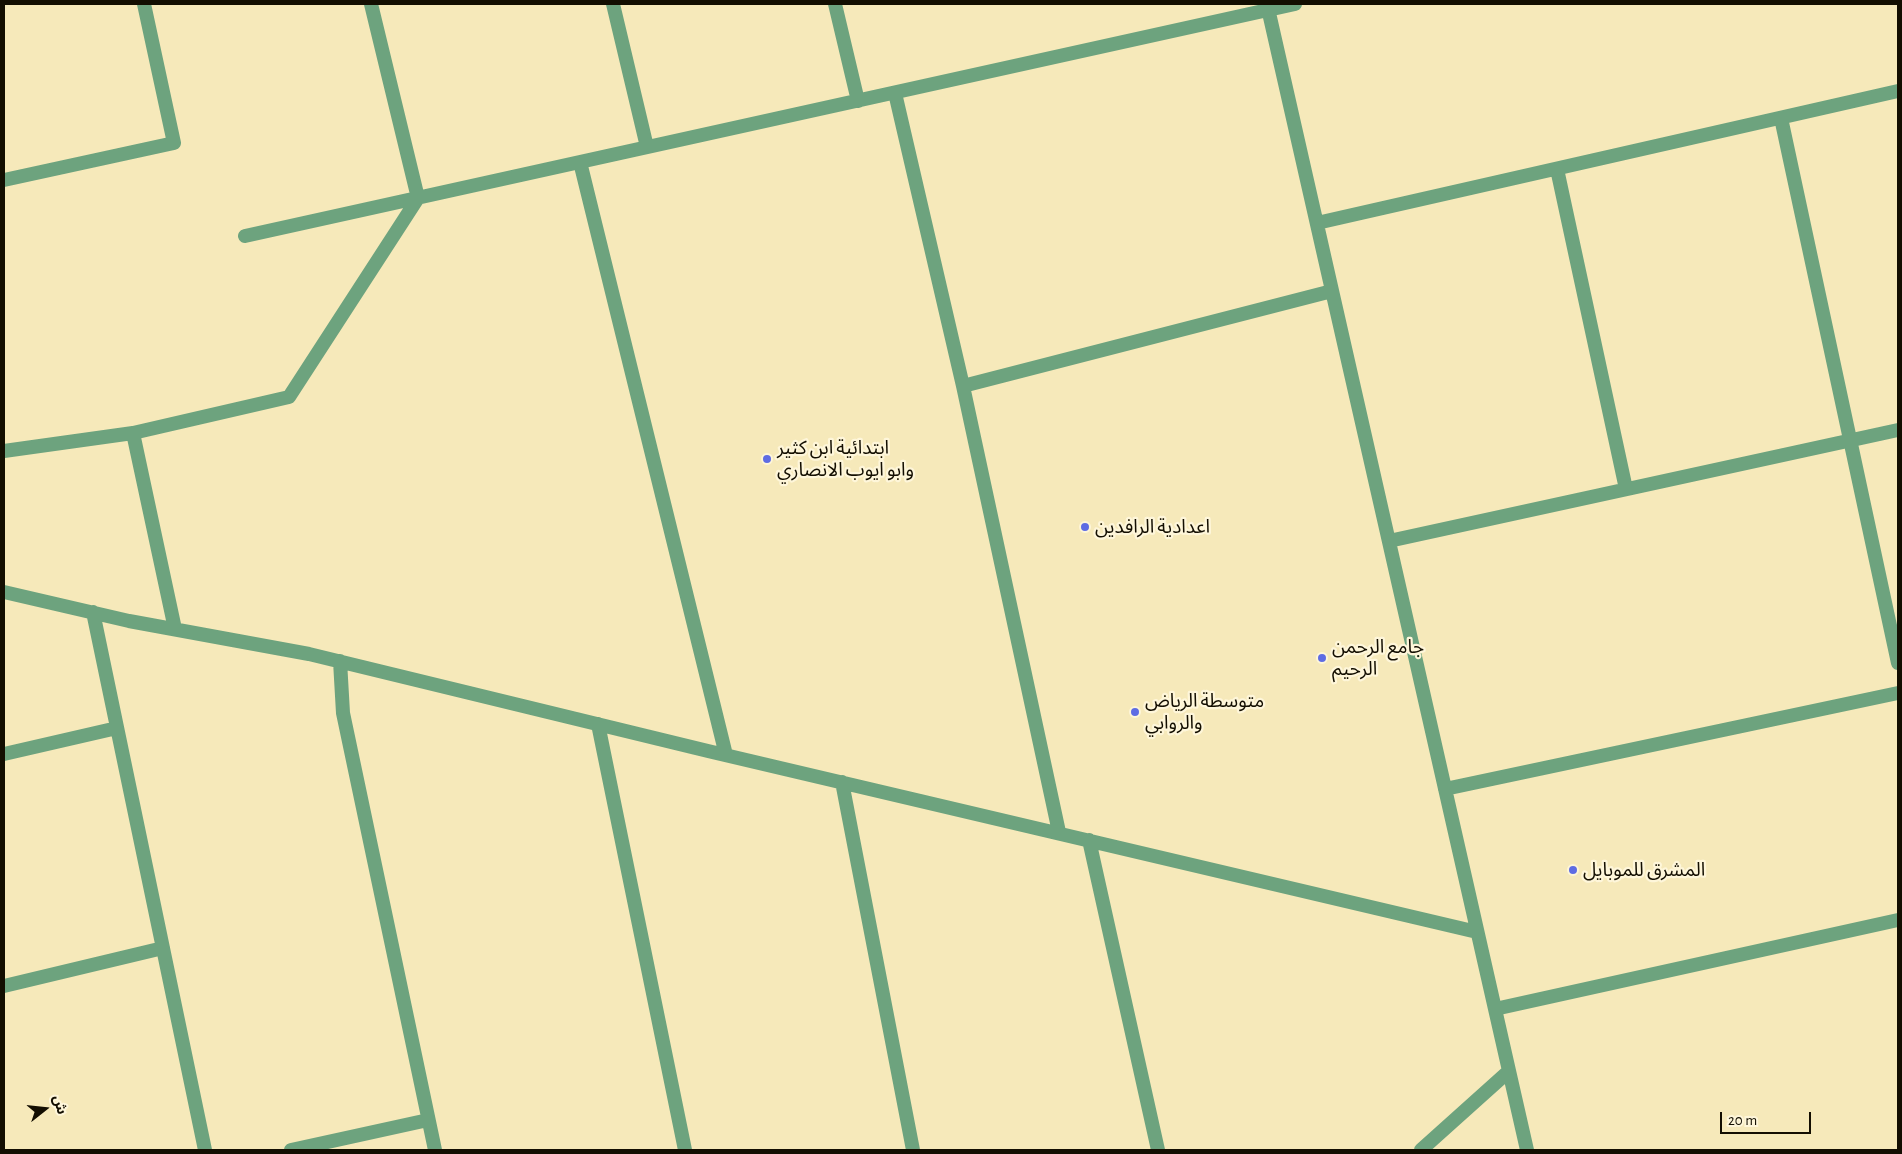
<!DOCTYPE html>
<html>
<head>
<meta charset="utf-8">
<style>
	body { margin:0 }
	#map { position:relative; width:1902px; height:1154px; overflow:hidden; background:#f6e9ba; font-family:"Alegreya Sans","Noto Sans Arabic",sans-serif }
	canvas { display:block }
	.frame { position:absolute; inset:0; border:5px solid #130e01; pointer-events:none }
	.north { position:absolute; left:20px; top:1084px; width:50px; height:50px; -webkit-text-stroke:4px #fef6da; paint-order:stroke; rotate:74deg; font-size:14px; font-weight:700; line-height:20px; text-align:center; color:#130e01 }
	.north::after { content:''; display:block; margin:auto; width:18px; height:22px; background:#130e01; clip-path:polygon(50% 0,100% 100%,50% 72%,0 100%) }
	.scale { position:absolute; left:1720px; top:1112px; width:91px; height:22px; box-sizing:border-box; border:2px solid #130e01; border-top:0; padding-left:6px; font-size:15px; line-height:18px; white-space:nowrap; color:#130e01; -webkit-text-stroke:4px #fef6da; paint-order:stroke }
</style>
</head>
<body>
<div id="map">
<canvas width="1902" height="1154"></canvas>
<div class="frame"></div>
<div class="north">ش</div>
<div class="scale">20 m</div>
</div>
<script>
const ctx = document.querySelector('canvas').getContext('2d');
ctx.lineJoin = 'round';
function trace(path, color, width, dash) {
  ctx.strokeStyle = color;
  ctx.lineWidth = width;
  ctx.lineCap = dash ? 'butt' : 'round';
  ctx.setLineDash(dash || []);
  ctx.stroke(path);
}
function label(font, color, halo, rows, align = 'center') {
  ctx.font = font + ' "Alegreya Sans","Noto Sans Arabic",sans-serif';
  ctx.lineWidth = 4.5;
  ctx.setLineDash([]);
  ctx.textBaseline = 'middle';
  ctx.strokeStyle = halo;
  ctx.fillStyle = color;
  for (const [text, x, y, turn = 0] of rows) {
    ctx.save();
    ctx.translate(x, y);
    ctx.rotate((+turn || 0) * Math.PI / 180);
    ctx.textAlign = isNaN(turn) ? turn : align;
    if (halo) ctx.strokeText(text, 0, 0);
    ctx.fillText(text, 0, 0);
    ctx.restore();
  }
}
const minor = new Path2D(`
	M613 4 647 147
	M835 4 858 101
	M1267 4 1527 1150
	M895 93 963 386 1059 832
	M1781 118 1898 663
	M580 162 726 755
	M1557 169 1626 489
	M4 180 174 143 144 4
	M1317 223 1898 91
	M245 236 1295 4
	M963 386 1332 291
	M133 433 175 629
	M4 451 133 433 289 397 418 198 371 4
	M1389 541 1898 430
	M4 592 129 621 309 654 708 751 1477 932
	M93 612 205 1150
	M340 661 343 713 435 1150
	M598 724 685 1150
	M4 754 117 728
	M842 782 913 1150
	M1445 789 1898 693
	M1089 840 1158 1150
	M4 986 163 948
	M1495 1009 1898 920
	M291 1150 428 1120
	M1421 1150 1509 1071`);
const markers = [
	[767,459,5,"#5e6ce3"],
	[1085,527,5,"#5e6ce3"],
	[1322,658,5,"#5e6ce3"],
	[1135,712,5,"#5e6ce3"],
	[1573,870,5,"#5e6ce3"]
];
const poiNames = [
	["ابتدائية ابن كثير",777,448],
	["وابو ايوب الانصاري",777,470],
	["اعدادية الرافدين",1095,527],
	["جامع الرحمن",1332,647],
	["الرحيم",1332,669],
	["متوسطة الرياض",1145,701],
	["والروابي",1145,723],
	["المشرق للموبايل",1583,870]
];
trace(minor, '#6da37e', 14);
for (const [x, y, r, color] of markers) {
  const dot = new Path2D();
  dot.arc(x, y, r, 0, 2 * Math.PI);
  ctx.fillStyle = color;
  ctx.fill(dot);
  trace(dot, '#fef6da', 2);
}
label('19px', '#130e01', '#fef6da', poiNames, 'left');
</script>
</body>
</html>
